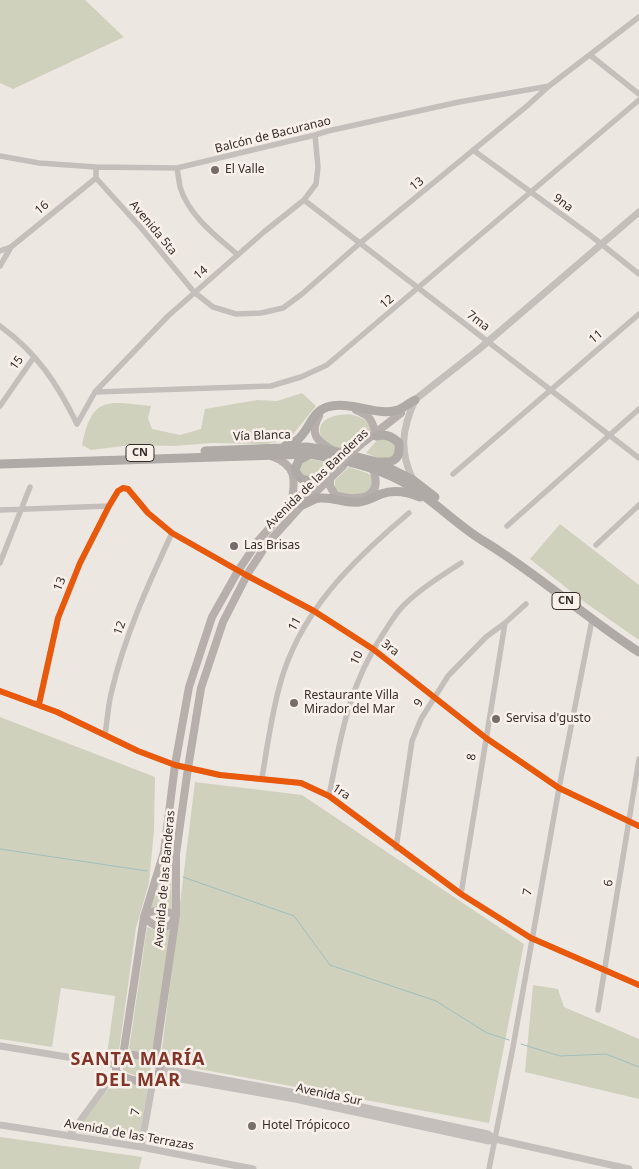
<!DOCTYPE html>
<html>
<head>
<meta charset="utf-8">
<style>
	body { margin:0 }
	canvas { display:block; background:#ede7e2 }
</style>
</head>
<body>
<canvas width="639" height="1169"></canvas>
<script>
const ctx = document.querySelector('canvas').getContext('2d');
ctx.lineJoin = 'round';
function fill(path, color) {
  ctx.fillStyle = color;
  ctx.fill(path, 'evenodd');
}
function trace(path, color, width, dash) {
  ctx.strokeStyle = color;
  ctx.lineWidth = width;
  ctx.lineCap = dash ? 'butt' : 'round';
  ctx.setLineDash(dash || []);
  ctx.stroke(path);
}
function label(font, color, halo, rows, align = 'center') {
  ctx.font = font + ' "Noto Sans",sans-serif';
  ctx.lineWidth = 5;
  ctx.setLineDash([]);
  ctx.textBaseline = 'middle';
  ctx.strokeStyle = halo;
  ctx.fillStyle = color;
  for (const [text, x, y, turn = 0] of rows) {
    ctx.save();
    ctx.translate(x, y);
    ctx.rotate((+turn || 0) * Math.PI / 180);
    ctx.textAlign = isNaN(turn) ? turn : align;
    if (halo) ctx.strokeText(text, 0, 0);
    ctx.fillText(text, 0, 0);
    ctx.restore();
  }
}
const green = new Path2D(`
	M0 0H85L124 37 13 89 0 83Z
	M302 393 316 406 290 438 267 444 213 443 173 446 132 445 91 450 82 445C92 396 106 401 151 406L148 418 152 429 180 435 201 429 205 409 257 400 277 401Z
	M349 414C360 417 368 418 372 430L350 451C342 449 333 448 327 443 322 440 320 436 320 430 321 416 338 415 349 414Z
	M384 438 396 443 394 458 380 459 366 453 378 439Z
	M308 459 334 463 310 479 299 474 300 464Z
	M349 467 367 473 374 477 371 490C360 496 346 497 335 491V480Z
	M560 524 639 585V640L583 601 530 559Z
	M0 717 155 777 154 830 149 883 136 928 119 1051 111 1057 107 1055 115 996 61 988 52 1047 0 1039Z
	M195 782 302 795 524 944 489 1123 167 1063 161 1057Z
	M170 855 171 857 172 909 151 907 168 856Z
	M147 927 158 931 171 929 153 1054 140 1051H131L129 1049Z
	M533 985 558 989 564 1007 639 1039V1099L525 1072Z
	M130 1059 142 1060 150 1064 151 1068 148 1075 142 1078 123 1071V1064Z
	M117 1078 146 1087 148 1090 139 1139 137 1142 80 1133 78 1131 79 1127Z
	M0 1137 142 1157 139 1169H0Z`);
const stream = new Path2D(`
	M0 849 147 871
	M183 877 294 916 330 965 436 1001 487 1033 509 1040
	M521 1044 560 1056 606 1054 639 1067`);
const minor = new Path2D(`
	M590 55 639 94
	M473 150 590 235 639 274
	M0 156 39 163 96 167 177 168 315 135 328 131 459 102 549 86
	M177 168C178 174 179 181 180 187 189 216 216 236 238 255
	M96 178 142 229 194 292 213 307 236 314 261 313 283 308 302 294 360 243 528 105 549 86 639 17
	M304 200 639 458
	M0 251 11 247
	M0 266 11 247 96 178V167
	M0 326C37 353 57 383 77 424
	M95 392 271 386 301 377 327 365 639 100
	M0 406 34 357
	M77 424 95 392 168 316 265 231 304 200 316 184 318 167 315 135
	M453 474 639 314
	M0 510 109 506
	M507 526 639 409
	M596 545 639 505
	M0 563 30 487
	M0 691 57 712 138 751 175 765 220 775 301 783 329 796 461 894 531 938 639 985
	M39 704 58 618 80 563 109 506 118 491 123 488 128 489 148 513 172 533 246 575 314 611 373 649 486 738 559 788 639 826
	M105 735C107 722 108 707 111 694 124 637 148 585 172 533
	M262 778C267 748 271 718 279 688 298 613 352 561 409 513
	M329 796C341 736 348 687 383 634 389 625 395 614 403 606 420 589 441 576 461 563
	M396 848 412 741 421 719 448 676 486 637 505 623 526 604
	M461 894 505 623
	M598 1010 639 759
	M489 1169 513 1047 559 788 592 620`);
const tertiary = new Path2D(`
	M412 402 478 350 639 212
	M413 480C399 451 402 429 415 400
	M0 1046 116 1065
	M160 1068 296 1093 488 1134 495 1139 629 1169
	M158 1075 295 1099 489 1141 495 1139
	M0 1125 141 1147 253 1169
	M69 1136 116 1072
	M141 1147 153 1081`);
const secondary = new Path2D(`
	M356 410C369 415 372 419 375 432
	M319 416C309 434 317 441 332 450
	M360 445 401 413
	M271 456C297 465 296 480 291 504
	M330 479V486L335 495C358 501 384 500 373 469
	M162 910 176 915 171 925C159 929 153 926 144 917L149 912Z
	M133 1055C144 1056 155 1057 160 1068L158 1075 153 1081C139 1083 127 1080 116 1072 115 1059 122 1056 133 1055Z
	M123 1056 144 917 164 852 175 765 189 687 212 617 238 571 258 541 291 504 320 478 337 466
	M155 1060 176 915V854L188 768 201 688 223 622 248 573 267 544 302 505 343 466`);
const trunk = new Path2D(`
	M376 436C387 434 391 436 399 443 400 458 396 463 380 462
	M285 446C288 444 293 443 296 441 309 432 311 412 327 407 350 400 378 417 398 410 403 408 409 403 415 400
	M205 451 307 447 334 451 377 462 413 480 435 497
	M308 455 299 460 295 469C299 482 307 482 320 478
	M0 464 309 454C340 459 374 466 403 482 432 498 456 525 485 542 539 575 586 618 639 652
	M302 505C308 503 314 498 320 498 334 497 346 504 359 502 367 501 374 497 381 494 394 489 408 492 420 497`);
const secondaryBridge = new Path2D(`
	M337 466 360 445`);
const cycleway = new Path2D(`
	M0 691 57 712 138 751 175 765 220 775 301 783 329 796 461 894 531 938 639 985
	M39 704 58 618 80 563 109 506 118 491 123 488 128 489 148 513 172 533 246 575 314 611 373 649 486 738 559 788 639 826`);
const markers = [
	[215,170,5,"#766d6a"],
	[234,546,5,"#766d6a"],
	[294,703,5,"#766d6a"],
	[496,719,5,"#766d6a"],
	[252,1126,5,"#766d6a"]
];
const shields = [
	[140,453,28],
	[566,601,28]
];
const shieldNames = [
	["CN",140,453],
	["CN",566,601]
];
const streetNames = [
	["Balcón de Bacuranao",273,135,-14],
	["13",417,184,-39],
	["9na",563,203,36],
	["16",42,208,-40],
	["Avenida 5ta",153,228,50],
	["14",201,273,-41],
	["12",387,302,-40],
	["7ma",478,321,37],
	["11",596,337,-40],
	["15",17,363,-55],
	["Vía Blanca",262,436,-2],
	["Avenida de las Banderas",317,479,-44],
	["13",60,584,-68],
	["11",295,624,-61],
	["12",120,628,-69],
	["3ra",390,648,37],
	["10",357,658,-63],
	["9",419,703,-58],
	["8",472,757,-81],
	["1ra",341,792,33],
	["Avenida de las Banderas",165,879,-85],
	["6",609,883,-81],
	["7",528,892,-80],
	["Avenida Sur",329,1095,12],
	["7",136,1112,-80],
	["Avenida de las Terrazas",129,1135,10]
];
const poiNames = [
	["El Valle",225,170],
	["Las Brisas",244,546],
	["Restaurante Villa",304,696],
	["Mirador del Mar",304,710],
	["Servisa d'gusto",506,719],
	["Hotel Trópicoco",262,1126]
];
const districtNames = [
	["SANTA MARÍA",138,1060],
	["DEL MAR",138,1081]
];
fill(green, '#cfd1bd');
trace(stream, '#9fbebb', 1);
trace(minor, '#c5bfbb', 5.5);
trace(tertiary, '#c5bfbb', 7);
trace(secondary, '#b6afac', 8);
trace(trunk, '#b0aaa6', 9);
trace(secondaryBridge, '#b6afac', 8);
trace(cycleway, '#e8590c', 6);
for (const [x, y, r, color] of markers) {
  const dot = new Path2D();
  dot.arc(x, y, r, 0, 2 * Math.PI);
  ctx.fillStyle = color;
  ctx.fill(dot);
  trace(dot, '#f9f0ea', 2);
}
for (const [x, y, w] of shields) {
  const box = new Path2D();
  box.roundRect(x - w / 2, y - 8.5, w, 17, 4);
  ctx.fillStyle = '#f9f0ea';
  ctx.fill(box);
  trace(box, '#362c29', 1);
}
label('bold 11px', '#362c29', null, shieldNames);
label('12px', '#362c29', '#f9f0ea', streetNames);
label('12px', '#362c29', '#f9f0ea', poiNames, 'left');
ctx.letterSpacing = '1px';
label('bold 18px', '#803528', '#f9f0ea', districtNames);
ctx.letterSpacing = '0px';
</script>
</body>
</html>
